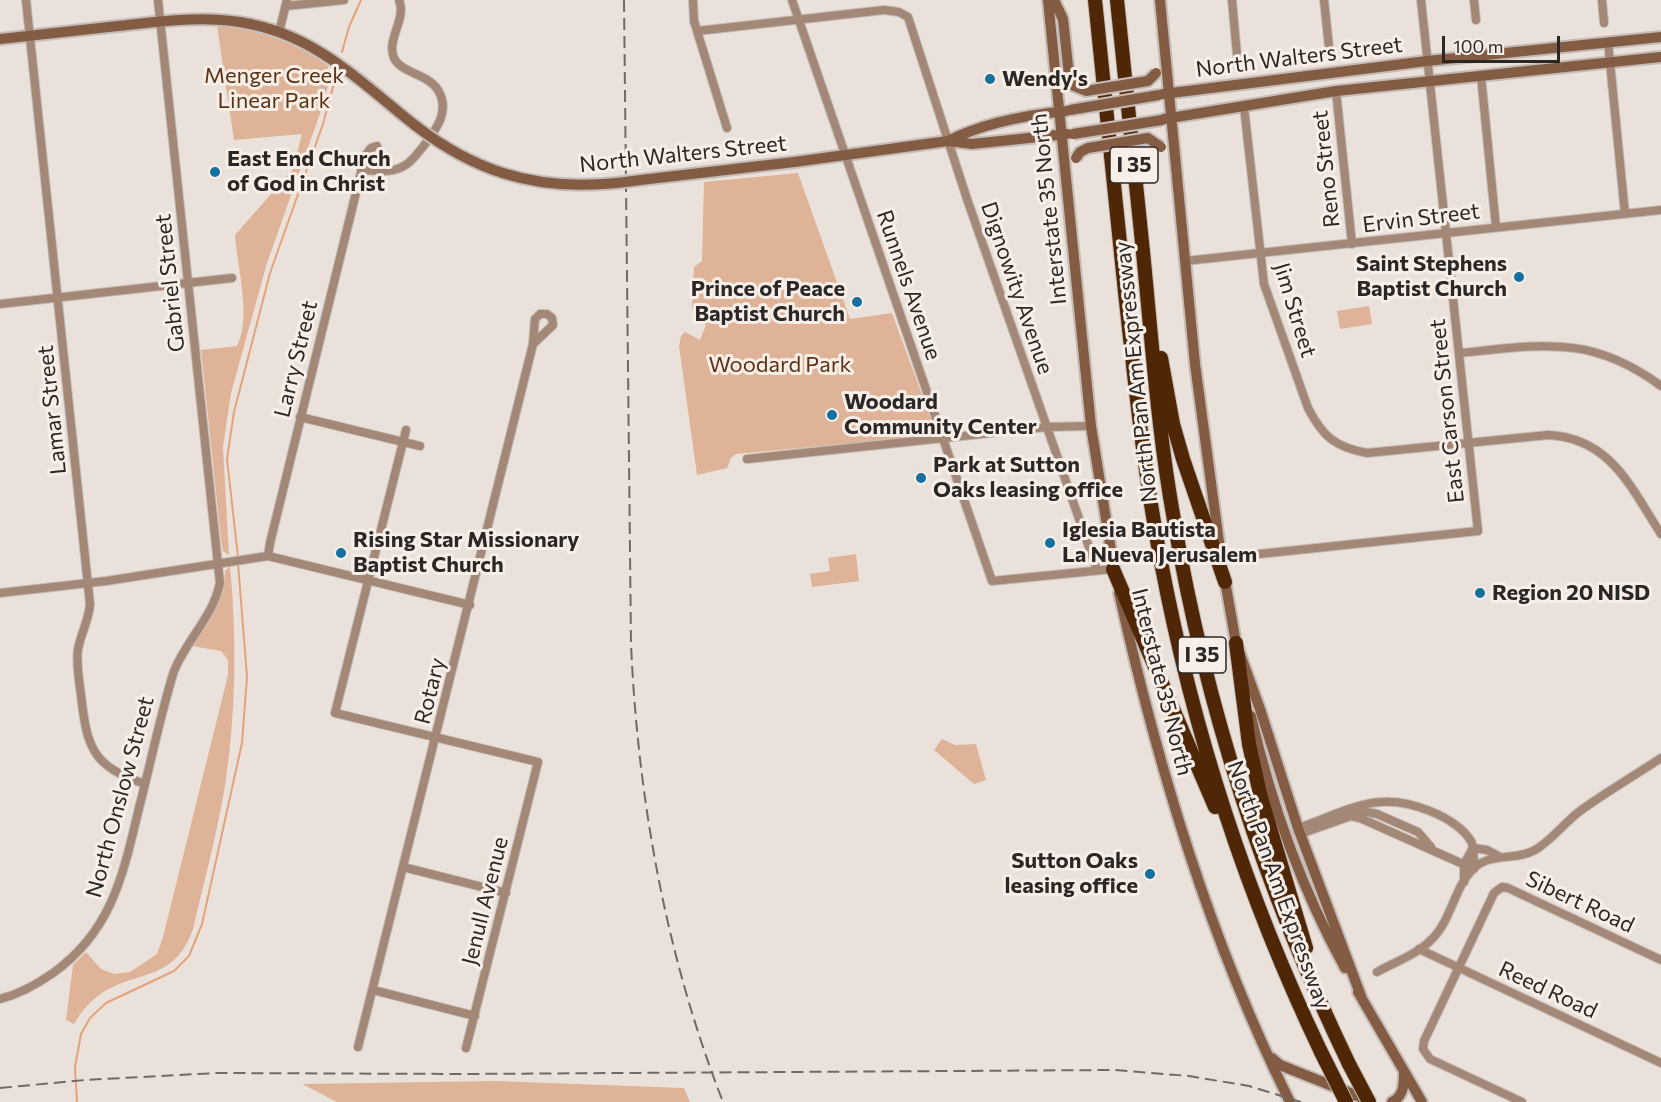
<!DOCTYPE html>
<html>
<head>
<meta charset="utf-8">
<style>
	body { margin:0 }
	#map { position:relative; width:1661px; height:1102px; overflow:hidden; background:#ebe1db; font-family:Commissioner,sans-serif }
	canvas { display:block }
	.scale { position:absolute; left:1442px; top:36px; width:118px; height:27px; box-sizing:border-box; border:3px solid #2b2725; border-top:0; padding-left:8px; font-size:18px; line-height:21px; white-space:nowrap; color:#2b2725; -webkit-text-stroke:4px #f8eee8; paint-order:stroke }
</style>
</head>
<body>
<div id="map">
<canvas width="1661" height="1102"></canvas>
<div class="scale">100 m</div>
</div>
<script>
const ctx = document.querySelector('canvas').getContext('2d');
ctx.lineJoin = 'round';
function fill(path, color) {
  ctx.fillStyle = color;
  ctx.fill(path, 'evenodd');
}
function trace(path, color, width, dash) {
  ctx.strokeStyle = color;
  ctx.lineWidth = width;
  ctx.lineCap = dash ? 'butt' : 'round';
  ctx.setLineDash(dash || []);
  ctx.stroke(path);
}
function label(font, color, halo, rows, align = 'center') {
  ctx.font = font + ' Commissioner,sans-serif';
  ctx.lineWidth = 6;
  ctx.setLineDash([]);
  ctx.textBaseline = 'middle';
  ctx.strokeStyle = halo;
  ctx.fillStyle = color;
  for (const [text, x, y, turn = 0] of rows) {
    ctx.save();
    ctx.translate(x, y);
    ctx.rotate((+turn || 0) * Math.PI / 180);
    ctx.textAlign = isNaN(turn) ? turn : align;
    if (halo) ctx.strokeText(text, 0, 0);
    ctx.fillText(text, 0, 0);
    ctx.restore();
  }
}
const green = new Path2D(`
	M217 26C256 29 296 42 328 66V86L322 108 267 263 231 393 223 447 229 555 223 551 221 540 201 350 237 346C252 317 237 267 235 235L293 169 302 134 234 140Z
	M798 173 850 319 892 313 935 430 934 433 929 436 736 454 731 458 727 468 697 475 679 346 681 336 685 332 700 340 706 325 694 317 692 306 694 267 702 261 704 182Z
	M1369 306 1372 324 1340 329 1337 311Z
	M856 554 859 581 812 587 810 574 830 571 828 558Z
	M230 566C237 640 236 712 225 786 217 834 204 882 193 929 174 982 140 969 102 993 90 1001 81 1012 74 1024L66 1020 73 965 86 952 101 969 114 974 130 972 157 954 163 937 228 675V660L221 651 192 646C210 622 224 602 225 571Z
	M942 739 955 745 976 744 986 780 974 784 934 750Z
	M494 1081 684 1088 690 1102H337L302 1084Z`);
const stream = new Path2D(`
	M342 52 349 27 361 0
	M238 557 227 459 234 412 270 273 323 124 336 76
	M77 1102 75 1067 81 1034 90 1018 106 1003 174 971 189 956 202 924 242 743 247 677 238 563`);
const street = new Path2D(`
	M26 0 90 604C89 620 81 633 78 649 76 664 79 680 81 695 87 748 92 766 145 784
	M693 0 694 21 727 128
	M792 0 992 581 1113 569
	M1232 0 1238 66
	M1324 0 1329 47
	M1474 0 1476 20
	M1602 0 1604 23
	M286 6 344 0
	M697 31 884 10 899 12 908 17 967 199 1097 570
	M279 32 287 0
	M1608 42 1625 214
	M1481 76 1496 227
	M1336 91 1352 244
	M1244 107 1264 284 1308 408C1323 437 1335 447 1367 453L1548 435C1611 438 1631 488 1661 534
	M361 170C375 171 390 173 402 167 411 163 416 155 422 148 435 131 451 112 438 90 428 74 401 73 394 58 386 39 407 19 399 0
	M1185 261 1661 210
	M0 304 232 278
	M1460 353C1541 345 1591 334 1661 386
	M300 417 420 446
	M406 430 335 713 538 762 466 1048
	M747 459 1047 427 1091 426
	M268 556 270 543 365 156 371 148 377 146
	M1221 558 1478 531 1421 0
	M0 593 106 581 268 556 470 605
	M1353 816 1367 812 1377 814 1418 832 1431 847
	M1298 828C1323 820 1356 803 1381 802 1410 800 1455 816 1471 841 1475 849 1473 860 1474 869L1360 818 1351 816 1300 834
	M403 867 506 893
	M1464 882V864L1473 848 1487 850 1500 857
	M1419 949 1661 1063
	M1377 972C1395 962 1418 954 1432 939 1452 919 1454 887 1474 868 1491 852 1516 861 1535 850 1552 840 1564 823 1580 811 1606 792 1634 776 1661 758
	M373 990 475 1016
	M0 999C20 994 36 985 53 973 112 931 123 875 139 808 151 762 160 716 174 671 187 639 213 617 220 583L158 0
	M358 1047 533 344 535 319 540 314H547L552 318 553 325 533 344
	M1522 1102 1430 1059 1423 1049 1424 1041 1494 893 1502 887 1508 888 1661 960`);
const secondary = new Path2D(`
	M1048 0 1091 426 1115 575
	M1054 0 1063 19 1069 75 1074 86
	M1160 0 1195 364 1221 557
	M0 39C39 35 79 30 118 26 184 19 239 10 302 42 344 63 379 97 416 126
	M1163 94 1427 61 1661 37
	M1164 119 1336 91 1661 57
	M948 141C983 123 1027 115 1066 111
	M794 162 948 141 972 144 1067 134
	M1224 575 1236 643 1260 709 1298 828 1361 996
	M1119 593C1158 768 1210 941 1290 1102
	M1251 716C1271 803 1302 890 1345 968
	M1358 992 1422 1102
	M1272 1058 1280 1065 1370 1101
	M1392 1102C1404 1096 1404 1084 1404 1072`);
const highway = new Path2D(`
	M1095 0C1105 98 1115 195 1125 292 1135 383 1144 473 1161 562 1193 731 1247 897 1321 1052
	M1117 0C1125 84 1135 168 1143 252 1152 342 1158 432 1174 520 1206 709 1266 892 1349 1064
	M1161 358 1173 424 1183 459 1225 582
	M1113 569 1215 807
	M1236 643 1249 744 1260 794 1306 948`);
const rail = new Path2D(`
	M624 0 631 644C638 801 666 956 723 1102
	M0 1088 85 1080 217 1073 463 1074 1114 1070 1189 1076 1249 1086 1301 1102`);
const secondaryBridge = new Path2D(`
	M1074 86 1086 91 1148 81 1156 73
	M1070 110 1159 95
	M416 126C473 170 531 189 603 184 624 183 645 179 666 177 709 172 751 167 794 162
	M1073 134 1162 120
	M1076 158 1080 152 1088 148 1148 138 1161 147`);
const highwayBridge = new Path2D(`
	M1321 1052 1346 1102
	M1349 1064 1369 1102`);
const markers = [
	[990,79,6,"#13709f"],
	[215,172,6,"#13709f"],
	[1519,277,6,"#13709f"],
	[857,302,6,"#13709f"],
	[832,415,6,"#13709f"],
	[921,478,6,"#13709f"],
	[1050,543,6,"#13709f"],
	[341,553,6,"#13709f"],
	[1480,593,6,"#13709f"],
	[1150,874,6,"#13709f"]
];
const shields = [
	[1134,165,48],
	[1202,655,48]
];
const shieldNames = [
	["I 35",1134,165],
	["I 35",1202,655]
];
const streetNames = [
	["North Walters Street",1299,57,-7],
	["North Walters Street",683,154,-6],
	["Reno Street",1326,169,-96],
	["Interstate 35 North",1049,209,-96],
	["Ervin Street",1421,218,-7],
	["Gabriel Street",170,283,-96],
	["Runnels Avenue",909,285,71],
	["Dignowity Avenue",1017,288,71],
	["Jim Street",1295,310,73],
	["Larry Street",296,359,-76],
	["North Pan Am Expressway",1136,372,-96],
	["Lamar Street",52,410,-96],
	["East Carson Street",1447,411,-96],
	["Interstate 35 North",1162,682,76],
	["Rotary",430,691,-76],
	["North Onslow Street",120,797,-75],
	["North Pan Am Expressway",1279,885,70],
	["Jenull Avenue",485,901,-76],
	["Sibert Road",1580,902,25],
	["Reed Road",1548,990,25]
];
const parkNames = [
	["Menger Creek",274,76],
	["Linear Park",274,101],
	["Woodard Park",780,365]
];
const poiNames = [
	["Wendy's",1002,79],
	["East End Church",227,159],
	["of God in Christ",227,184],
	["Saint Stephens",1507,264,"right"],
	["Baptist Church",1507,289,"right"],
	["Prince of Peace",845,289,"right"],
	["Baptist Church",845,314,"right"],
	["Woodard",844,402],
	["Community Center",844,427],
	["Park at Sutton",933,465],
	["Oaks leasing office",933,490],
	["Iglesia Bautista",1062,530],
	["La Nueva Jerusalem",1062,555],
	["Rising Star Missionary",353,540],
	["Baptist Church",353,565],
	["Region 20 NISD",1492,593],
	["Sutton Oaks",1138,861,"right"],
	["leasing office",1138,886,"right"]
];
fill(green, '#deb398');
trace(stream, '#e2a37b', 2);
trace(street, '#c5bcb7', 10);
trace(secondary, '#c5bcb7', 14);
trace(highway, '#c5bcb7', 16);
trace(street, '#a48877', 8);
trace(secondary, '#835c43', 10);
trace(highway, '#4f2606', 14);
trace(rail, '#706966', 2, [12, 6]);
trace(secondaryBridge, '#c5bcb7', 14, []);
trace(highwayBridge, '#c5bcb7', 16, []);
trace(secondaryBridge, '#835c43', 10);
trace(highwayBridge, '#4f2606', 14);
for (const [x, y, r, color] of markers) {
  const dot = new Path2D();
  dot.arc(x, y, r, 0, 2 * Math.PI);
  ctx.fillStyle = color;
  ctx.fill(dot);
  trace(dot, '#f8eee8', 2);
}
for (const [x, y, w] of shields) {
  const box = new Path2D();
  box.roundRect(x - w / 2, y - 18, w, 36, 4.5);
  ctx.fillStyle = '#f8eee8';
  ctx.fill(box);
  trace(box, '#2b2725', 1.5);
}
label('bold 21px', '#2b2725', null, shieldNames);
label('22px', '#2b2725', '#f8eee8', streetNames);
label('22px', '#5c3214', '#f8eee8', parkNames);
label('bold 22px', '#2b2725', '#f8eee8', poiNames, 'left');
</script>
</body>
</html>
